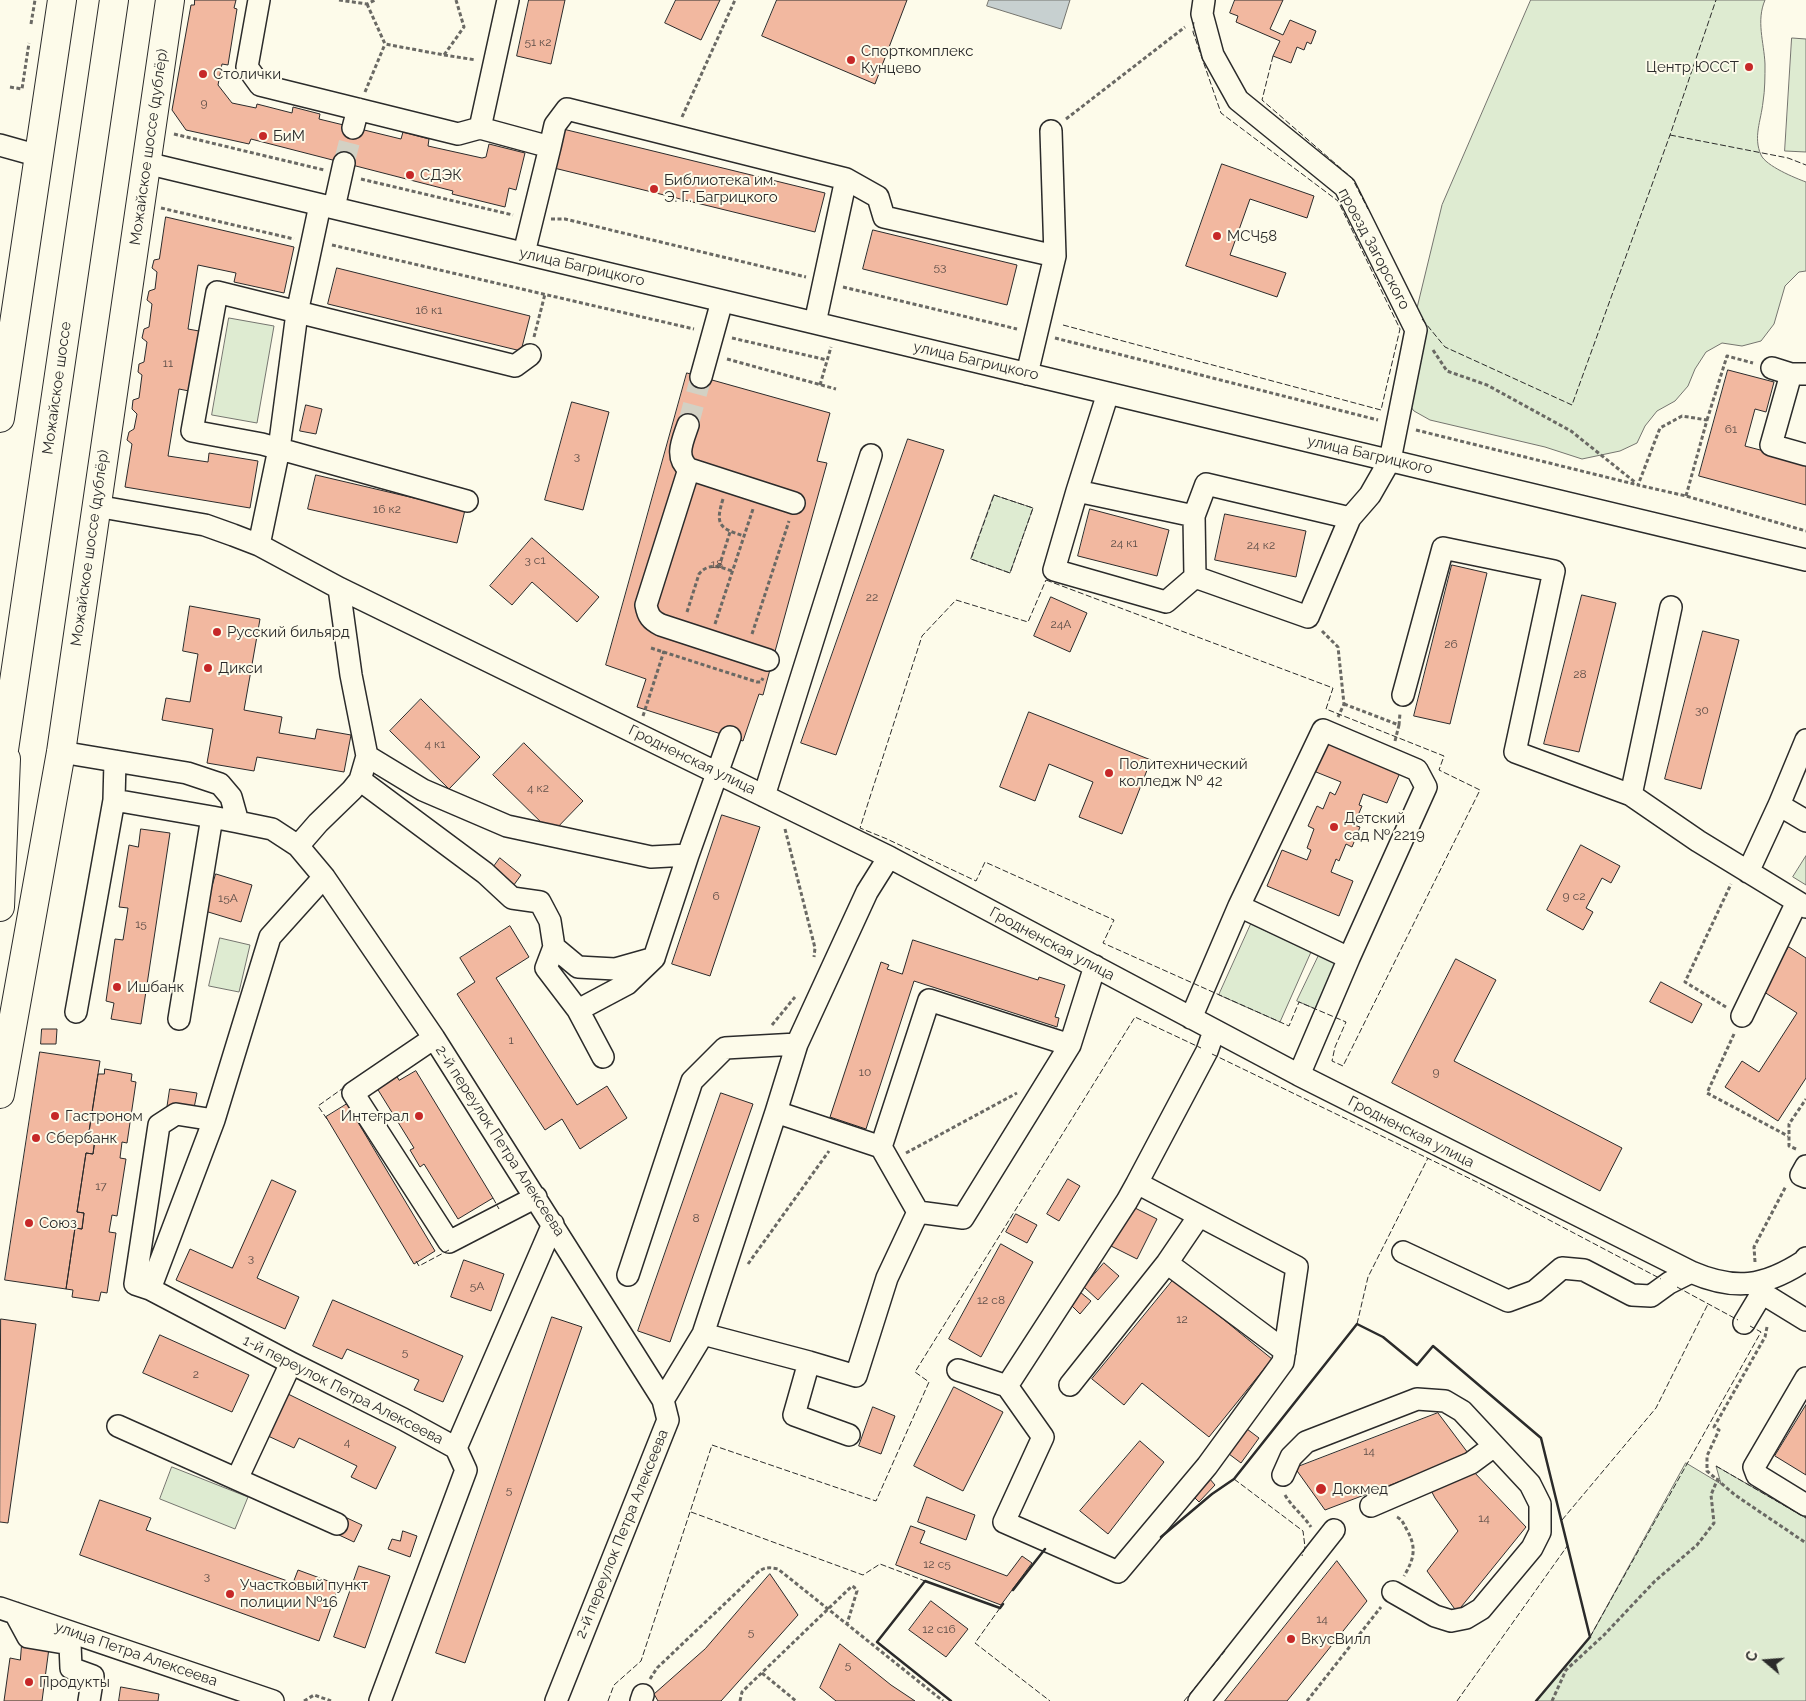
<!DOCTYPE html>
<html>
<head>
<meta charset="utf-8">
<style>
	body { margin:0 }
	#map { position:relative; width:1806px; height:1701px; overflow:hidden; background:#fdfbea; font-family:Raleway,sans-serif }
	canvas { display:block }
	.north { position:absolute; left:1741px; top:1636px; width:50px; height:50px; -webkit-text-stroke:4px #fdfbea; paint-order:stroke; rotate:288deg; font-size:14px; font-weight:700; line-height:20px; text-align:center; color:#2b2b2b }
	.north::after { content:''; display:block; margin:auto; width:18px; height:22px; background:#2b2b2b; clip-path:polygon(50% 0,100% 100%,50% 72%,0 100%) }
</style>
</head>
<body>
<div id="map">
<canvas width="1806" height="1701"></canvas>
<div class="north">С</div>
</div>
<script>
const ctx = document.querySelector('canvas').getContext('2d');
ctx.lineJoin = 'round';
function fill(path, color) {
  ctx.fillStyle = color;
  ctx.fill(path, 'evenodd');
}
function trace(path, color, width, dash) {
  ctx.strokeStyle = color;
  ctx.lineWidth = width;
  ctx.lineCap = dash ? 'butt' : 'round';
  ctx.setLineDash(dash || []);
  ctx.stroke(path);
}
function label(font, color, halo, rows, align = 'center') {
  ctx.font = font + ' Raleway,sans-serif';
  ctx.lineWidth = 4;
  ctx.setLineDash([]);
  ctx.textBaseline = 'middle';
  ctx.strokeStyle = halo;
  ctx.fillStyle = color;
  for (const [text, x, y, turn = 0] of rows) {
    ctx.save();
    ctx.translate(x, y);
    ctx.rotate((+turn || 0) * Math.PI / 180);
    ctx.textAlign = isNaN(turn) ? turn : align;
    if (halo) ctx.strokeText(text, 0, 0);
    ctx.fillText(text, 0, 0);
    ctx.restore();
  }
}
const green = new Path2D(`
	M1531 0H1765C1756 21 1764 42 1765 64 1765 76 1765 90 1763 102 1761 121 1753 137 1761 155 1766 166 1795 178 1806 182V271L1799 272 1785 286 1774 324 1761 341 1742 346 1722 343 1706 352 1695 369 1688 386 1675 401 1657 411 1645 426 1637 443 1620 451 1582 459 1545 447 1430 420 1414 411 1402 396 1400 378 1442 205Z
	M1792 38 1806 39V152L1785 151Z
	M229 318 274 326 257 423 212 415Z
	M994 495 1033 508 1010 573 971 559Z
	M1806 856V885L1793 877Z
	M1251 924 1311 952 1280 1022 1219 995Z
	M220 938 250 945 239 992 209 986Z
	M1320 953 1341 961 1318 1010 1297 1001Z
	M1686 1463 1721 1484 1716 1466 1806 1518V1701H1536L1590 1637Z
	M172 1467 248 1497 235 1529 160 1499Z`);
const water = new Path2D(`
	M989 0H1070L1061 29 987 6Z`);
const building = new Path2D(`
	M195 0H236L234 8 237 9 228 65 222 64 218 85 232 103 256 108 257 104 292 113 293 107 320 114 319 119 401 139 403 132 429 139 428 146 482 158 486 157 489 144 525 153 516 190 509 188 505 207 452 194 453 191 251 139 249 144 186 130 172 110 191 5H194Z
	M529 0H565L551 64 517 56Z
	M676 0H720L701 40 665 23Z
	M777 0H907L875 84 762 36Z
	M1235 0H1283L1270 29 1283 35 1290 20 1316 31 1311 44 1307 42 1304 50 1297 47 1291 63 1273 56 1280 41 1236 22 1238 16 1230 13Z
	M563 129 825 193 815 232 554 168Z
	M1222 164 1314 196 1307 218 1250 199 1230 255 1286 273 1277 297 1186 266Z
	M166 217 294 247 284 293 234 282 236 273 198 265 188 329 199 331 189 391 179 389 168 456 208 462 209 453 258 461 250 508 125 487 132 444 127 440 129 432 134 429 137 414 132 409 133 400 139 398 142 375 138 372 139 364 144 362 147 342 142 338 144 329 149 327 152 304 147 300 149 291 155 289 157 272 152 268 154 260 159 259Z
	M873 230 1017 265 1007 305 863 269Z
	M337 268 530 316 521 351 328 304Z
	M1728 370 1774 382 1766 412 1755 409 1745 446 1806 462V505L1699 476Z
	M687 373 830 413 817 461 827 463 763 695 759 694 743 741 637 707 646 679 606 665Z
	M572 402 609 412 583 510 545 500Z
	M306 405 322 409 316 434 300 431Z
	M908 439 944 450 836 755 801 743Z
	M316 475 465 510 457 543 308 509Z
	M1090 509 1169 530 1157 576 1078 556Z
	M1225 514 1306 531 1296 577 1215 560Z
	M532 538 599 597 577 622 532 582 512 605 490 586Z
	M1452 565 1487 573 1450 724 1414 716Z
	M1582 595 1616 603 1579 752 1544 744Z
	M1051 597 1087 613 1070 652 1034 636Z
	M190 606 260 619 244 710 282 717 279 733 315 739 317 729 351 735 344 772 257 757 254 771 207 763 213 729 162 720 166 698 190 702 198 654 183 651Z
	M1703 631 1739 640 1701 789 1665 779Z
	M421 699 480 757 449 789 390 731Z
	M1029 712 1151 760 1122 834 1079 817 1093 782 1049 764 1035 801 1000 787Z
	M1330 738 1402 768 1387 803 1363 794 1359 805 1362 806 1354 825 1360 827 1352 847 1346 844 1339 861 1336 859 1331 872 1353 881 1339 916 1267 886 1282 850 1307 860 1311 850 1307 848 1314 829 1308 826 1317 806 1323 809 1330 792 1335 795 1341 782 1316 772Z
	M524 743 583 801 552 833 493 775Z
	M722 815 760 827 710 976 672 964Z
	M141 829 170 833 141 1024 111 1019 114 1003 106 1001 115 939 123 940 128 908 119 907 129 845 138 847Z
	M1581 845 1620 866 1611 883 1602 878 1586 908 1593 912 1583 930 1547 910Z
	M500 858 521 875 511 889 490 872Z
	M216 874 252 885 241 922 205 911Z
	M510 926 529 957 496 978 577 1105 607 1086 627 1118 580 1149 562 1119 545 1130 457 994 475 982 460 958Z
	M913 940 1038 980 1039 977 1065 985 1055 1017 1059 1018 1057 1027 914 981 866 1129 830 1117 881 962 889 965 887 969 902 974Z
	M1789 947 1806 958V1078L1778 1121 1725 1087 1742 1061 1759 1072 1797 1013 1761 990Z
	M1456 959 1496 980 1454 1061 1622 1148 1600 1191 1392 1083Z
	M1661 982 1702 1004 1692 1023 1650 1002Z
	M42 1029H57L56 1044H41Z
	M40 1052 100 1061 88 1138 95 1139 93 1154 86 1153 77 1212 84 1213 82 1229 75 1228 66 1289 5 1280Z
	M105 1069 132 1074 131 1081 136 1082 127 1143 122 1142 120 1158 126 1159 117 1216 112 1215 109 1232 116 1233 107 1293 101 1292 99 1301 72 1297 73 1290 66 1289 75 1228 82 1229 84 1213 77 1212 86 1153 93 1154 95 1139 88 1138 98 1074H104Z
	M416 1071 493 1198 458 1219 424 1164 420 1167 410 1150 414 1148 375 1085 395 1073 399 1080Z
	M170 1089 197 1093 193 1113 167 1109Z
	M721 1093 753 1104 670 1342 638 1331Z
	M347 1104 435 1251 414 1264 326 1117Z
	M1068 1179 1080 1186 1059 1221 1047 1214Z
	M272 1180 296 1191 257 1278 299 1297 285 1329 176 1280 190 1249 232 1268Z
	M1131 1206 1157 1219 1137 1259 1111 1246Z
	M1016 1214 1037 1225 1027 1243 1006 1232Z
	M1001 1244 1033 1262 981 1357 949 1339Z
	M464 1260 504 1274 491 1311 451 1297Z
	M1104 1263 1119 1276 1098 1300 1084 1287Z
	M1174 1279 1272 1359 1209 1437 1142 1383 1124 1405 1092 1379Z
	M1080 1292 1091 1301 1080 1314 1070 1304Z
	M333 1300 463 1356 443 1402 414 1390 419 1380 347 1349 342 1359 313 1346Z
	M552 1317 582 1327 465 1663 436 1653Z
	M1 1319 36 1324 8 1523 0 1522Z
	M160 1335 249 1375 232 1412 143 1373Z
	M954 1387 1003 1412 963 1491 914 1466Z
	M288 1394 396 1447 376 1489 351 1477 357 1466 299 1438 294 1448 268 1436Z
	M1806 1405V1475L1775 1456Z
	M873 1407 895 1416 881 1454 859 1446Z
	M1438 1413 1468 1453 1473 1471 1526 1527 1457 1612 1427 1571 1458 1531 1435 1498 1422 1473 1325 1510 1295 1468Z
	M1247 1429 1259 1438 1241 1463 1229 1454Z
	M1140 1441 1164 1462 1108 1534 1080 1511Z
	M1209 1478 1215 1485 1199 1502 1192 1495Z
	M927 1497 975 1515 966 1540 918 1522Z
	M100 1500 151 1518 146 1530 293 1583 298 1570 339 1585 319 1641 80 1555Z
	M347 1518 362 1525 354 1542 339 1535Z
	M911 1526 925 1531 920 1543 1007 1576 1022 1556 1032 1563 1001 1605 896 1565Z
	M403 1531 417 1536 410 1557 388 1549 392 1539 400 1541Z
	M1337 1561 1367 1601 1296 1690 1287 1701H1225Z
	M359 1566 390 1576 365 1648 334 1637Z
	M770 1574 798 1615 721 1701H658L654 1694 705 1649Z
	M931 1601 968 1629 946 1657 909 1630Z
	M22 1644 49 1648 42 1701H4L10 1658 20 1660Z
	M840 1644 891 1685 915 1701H836L820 1688Z
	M121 1687 159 1694 158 1701H119Z`);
const minorTunnel = new Path2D(`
	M344 163 353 128
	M688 425 701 377`);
const path = new Path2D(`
	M339 0 367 4 375 0
	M367 4 385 44 444 55 464 27 456 0
	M31 24 35 0
	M444 55 476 60
	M10 87 22 89 29 43
	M365 92 385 44
	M682 117 735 0
	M1066 119 1185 27
	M174 134 324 170
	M361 179 513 215
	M161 208 294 239
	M551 219H565L806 277
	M332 245 694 329
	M843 287 1017 329
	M534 337 545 294
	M732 338 827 360
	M1055 338 1378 420
	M1433 350 1447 371 1487 385 1571 431 1636 483
	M727 359 836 389
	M820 385 831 347
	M1707 420 1727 356 1753 363
	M1416 430 1638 485
	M1686 496 1707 420 1682 416 1660 428 1638 485 1686 496 1806 531
	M723 499C715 525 719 528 744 536
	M719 567 730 532
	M687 612 699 574C709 562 720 567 732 571
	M715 624 753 509
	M1322 631 1338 647 1344 704 1338 717
	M752 634 789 521
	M651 648 757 682H761L763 678
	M1344 704 1399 725 1395 741
	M643 716 664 651
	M1399 725 1400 713
	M785 829 815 948 814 957
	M1726 1007 1685 982 1731 884
	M772 1025 795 997
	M1734 1034 1707 1093 1788 1136
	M1796 1149 1789 1146V1124L1806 1099
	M906 1153 1017 1093
	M1755 1262 1754 1247 1786 1186
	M748 1264 829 1151
	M1767 1327 1765 1337 1714 1427 1719 1430 1707 1456V1471L1735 1495 1806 1543
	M1285 1495C1292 1507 1303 1515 1311 1527
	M1397 1517C1403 1520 1404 1525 1407 1530 1417 1548 1414 1559 1404 1576
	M762 1673 796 1701
	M650 1679 657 1668 757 1573C764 1567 769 1567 778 1569L943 1701
	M304 1701 314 1695 331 1701
	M740 1701 742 1692 747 1687 852 1586 854 1587 857 1591 847 1624
	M1307 1701 1381 1607
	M1552 1701 1566 1670 1604 1635 1655 1581 1697 1545 1714 1523 1711 1495 1718 1478`);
const minor = new Path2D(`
	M259 0 247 67 260 85 458 134 480 128 550 147 524 253
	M1204 0 1202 14 1213 55 1238 100 1345 187 1416 330 1390 460 1370 495 1350 518 1308 617 1195 577 1194 516 1206 484 1350 518
	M353 128 358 109
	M480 128 508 0
	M1051 131 1055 256
	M0 145 39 156
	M550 147 555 125 567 109 846 179 878 197 884 217 1055 256 1027 374
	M146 163 1806 560
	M334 208 344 163
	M815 323 846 179
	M1772 368 1791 374H1806
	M1791 374 1771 445 1806 455
	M701 377 722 301
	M688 425C683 440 674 457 689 469
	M1077 491 1108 393
	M467 501 262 444 192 431 217 292 515 366 530 355
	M96 506 205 525 233 535 259 545 339 588
	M1194 516 1077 491 1054 570 1166 602 1195 577
	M259 545 279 449 297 313 320 205
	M768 660 661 625C651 620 648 616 646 605L689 469 794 503
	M1403 695 1443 548 1554 571 1515 752 1631 795 1698 841 1806 907
	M61 752 187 773 220 784 231 797 238 822 272 829 298 846 324 877 434 1038 663 1400 668 1420 556 1701
	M367 756 423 790 507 826 651 857 688 855 654 958
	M360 780 485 873 512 898 540 902 550 921 554 947 578 967 615 969 654 958 627 984 578 1010 546 968 554 947
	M1631 795 1671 607
	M764 796 871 455
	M114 800 212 817
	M1779 805 1806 821
	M298 846 318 823 352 790 360 780 367 756 351 675 339 588 889 857 1299 1075 1691 1272C1735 1291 1764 1287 1804 1261L1806 1258
	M688 855 730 737
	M1748 872 1779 805 1806 740
	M1239 906 1349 958 1299 1075
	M578 1010 603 1057
	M76 1012 114 800 115 761
	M1742 1016 1797 902
	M1191 1018 1239 906 1323 730 1417 770 1426 787 1349 958
	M179 1019 212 817 238 822
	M434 1038 353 1093 449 1242 536 1197
	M797 1044 776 1112 703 1334 809 1362 794 1415 849 1435
	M776 1112 881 1147 929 1000 1070 1045 1095 966
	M214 1120 150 1289 135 1284 159 1125 176 1114 214 1120 270 937 324 877
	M1806 1166 1801 1175 1806 1177
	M1137 1183 1127 1201 1007 1386 1043 1437 1004 1522 1118 1572 1207 1466 1283 1362 1297 1267 1137 1183 1207 1051 1214 1031
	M918 1212 963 1218 1070 1045
	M1403 1252 1508 1301 1535 1291 1562 1268 1584 1270 1632 1295 1651 1296 1669 1283 1691 1272
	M1167 1263 1285 1351
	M628 1275 692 1081 725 1048 797 1044 867 892 889 857
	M1757 1283 1762 1293 1806 1320
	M150 1289 291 1363 403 1419 456 1448 466 1470 380 1701
	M1744 1323 1762 1293
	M809 1362 856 1376 887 1278 918 1212 881 1147
	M958 1370 1007 1386
	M1806 1378 1754 1467 1757 1475 1806 1505
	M1070 1385 1167 1263 1199 1216
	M663 1400 703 1334
	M118 1426 337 1524
	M456 1448 553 1224
	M1283 1475 1291 1457 1306 1442 1417 1399 1445 1401 1462 1411 1530 1484 1540 1504V1532L1532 1548 1481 1609 1466 1618 1451 1621 1435 1616 1393 1592
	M237 1479 291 1363
	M1371 1506 1471 1463 1494 1446
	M0 1608 273 1701
	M15 1613 28 1637 70 1644 71 1668 93 1676 89 1701
	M641 1701 643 1695
	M1199 1701 1334 1530`);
const major = new Path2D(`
	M0 418 62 0
	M0 777 114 0
	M0 907 6 759
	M0 1094 61 752 170 0`);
const fence = new Path2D(`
	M1273 56 1262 100 1352 178 1368 209
	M1670 135 1788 158 1806 165
	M1422 319 1445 347 1572 405 1670 135 1716 0
	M1063 325 1381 410 1400 329 1338 201 1221 113 1193 32 1194 20
	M994 495 1033 508 1010 573 971 559Z
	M1046 580 1333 688 1326 709 1444 756 1439 770 1480 790 1343 1066 1332 1061 1335 1047 1346 1022 1299 1002 1289 1026 1103 943 1114 920 985 862 976 881 887 839 860 828 922 636 956 600 1028 622Z
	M1212 1054 1481 1184 1661 1279
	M327 1119 318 1106 346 1086
	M493 1198 499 1209
	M416 1261 419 1266 449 1250
	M1677 1287 1738 1320
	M1357 1324 1368 1277 1428 1158
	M1716 1466 1806 1518
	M1234 1479 1303 1531 1305 1547 1302 1556
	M691 1512 863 1575 880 1564 925 1581
	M1562 1520 1656 1408 1708 1304
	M1000 1608 975 1643 1050 1701
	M1590 1637 1761 1332 1750 1326
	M608 1701 614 1685 641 1661 712 1445 876 1501 929 1382 915 1372 1135 1017 1201 1048
	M1184 1701 1225 1651
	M1457 1701 1568 1545`);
const wall = new Path2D(`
	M1161 1537 1212 1494 1234 1479 1357 1324 1383 1337 1417 1365 1433 1346 1541 1438 1590 1637 1536 1701
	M1013 1590 1045 1549
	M951 1701 877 1642 925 1581 1000 1608 1003 1604`);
const markers = [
	[851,60,5,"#c62828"],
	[1749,67,5,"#c62828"],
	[203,74,5,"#c62828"],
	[263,136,5,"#c62828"],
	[410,175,5,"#c62828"],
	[654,189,5,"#c62828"],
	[1217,236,5,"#c62828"],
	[217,632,5,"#c62828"],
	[208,668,5,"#c62828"],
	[1109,773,5,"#c62828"],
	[1334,827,5,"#c62828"],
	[117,987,5,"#c62828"],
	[55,1116,5,"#c62828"],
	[419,1116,5,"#c62828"],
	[36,1138,5,"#c62828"],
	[29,1223,5,"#c62828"],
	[1321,1489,6,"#c62828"],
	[230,1594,5,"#c62828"],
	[1291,1639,5,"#c62828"],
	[29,1682,5,"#c62828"]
];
const numberNames = [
	["51 к2",538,42],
	["9",204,103],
	["53",940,267],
	["16 к1",429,310],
	["11",168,363],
	["61",1731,429],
	["3",577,456],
	["16 к2",387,509],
	["24 к1",1124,543],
	["24 к2",1261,545],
	["3 с1",535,560],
	["18",717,564],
	["22",872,597],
	["24А",1061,624],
	["26",1451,644],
	["28",1580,674],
	["30",1702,710],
	["4 к1",435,744],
	["4 к2",538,788],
	["6",716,896],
	["9 с2",1574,896],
	["15А",228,898],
	["15",141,924],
	["1",511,1040],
	["10",865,1072],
	["9",1436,1072],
	["17",101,1186],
	["8",696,1218],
	["3",251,1258],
	["5А",477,1286],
	["12 с8",991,1300],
	["12",1182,1319],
	["5",405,1352],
	["2",196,1374],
	["4",347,1442],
	["14",1369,1451],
	["5",509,1490],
	["14",1484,1518],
	["12 с5",937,1564],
	["3",207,1576],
	["14",1322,1619],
	["12 с16",939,1629],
	["5",751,1632],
	["5",848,1665]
];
const poiNames = [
	["Спорткомплекс",861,51],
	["Кунцево",861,68],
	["Центр ЮССТ",1739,67,"right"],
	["Столички",213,74],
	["БиМ",273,136],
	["СДЭК",420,175],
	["Библиотека им.",664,180],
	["Э. Г. Багрицкого",664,197],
	["МСЧ58",1227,236],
	["Русский бильярд",227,632],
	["Дикси",218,668],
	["Политехнический",1119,764],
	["колледж № 42",1119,781],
	["Детский",1344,818],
	["сад № 2219",1344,835],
	["Ишбанк",127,987],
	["Гастроном",65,1116],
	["Интеграл",409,1116,"right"],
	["Сбербанк",46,1138],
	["Союз",39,1223],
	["Докмед",1332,1489],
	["Участковый пункт",240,1585],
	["полиции №16",240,1602],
	["ВкусВилл",1301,1639],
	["Продукты",39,1682]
];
const streetNames = [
	["Можайское шоссе (дублёр)",149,147,-82],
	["проезд Загорского",1374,249,62],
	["улица Багрицкого",582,267,13],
	["улица Багрицкого",976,361,13],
	["Можайское шоссе",57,388,-82],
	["улица Багрицкого",1370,455,13],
	["Можайское шоссе (дублёр)",90,548,-82],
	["Гродненская улица",692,760,26],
	["Гродненская улица",1052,944,28],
	["Гродненская улица",1411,1132,27],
	["2-й переулок Петра Алексеева",500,1141,57],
	["1-й переулок Петра Алексеева",343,1390,27],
	["2-й переулок Петра Алексеева",622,1534,-68],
	["улица Петра Алексеева",136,1654,19]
];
fill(green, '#deebd1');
trace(green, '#74746e', 1);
fill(water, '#c7d0d0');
trace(water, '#74746e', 1);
fill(building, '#f2b8a0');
trace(building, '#2b2b2b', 1);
trace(minorTunnel, '#d3d1c4', 21, [21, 11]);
trace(minor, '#2b2b2b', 24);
trace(major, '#2b2b2b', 30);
trace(path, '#6a6964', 3, [4, 2.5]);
trace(minor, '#fdfbea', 21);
trace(major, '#fdfbea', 28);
trace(fence, '#2b2b2b', 1, [6, 2.5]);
trace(wall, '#2b2b2b', 2.5);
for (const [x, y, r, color] of markers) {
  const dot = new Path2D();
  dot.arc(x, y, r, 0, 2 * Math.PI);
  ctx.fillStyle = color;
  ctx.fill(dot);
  trace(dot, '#fdfbea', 2);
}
label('12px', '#5d4e48', null, numberNames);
label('15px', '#2b2b2b', '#fdfbea', poiNames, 'left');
label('15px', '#2b2b2b', '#fdfbea', streetNames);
</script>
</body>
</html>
